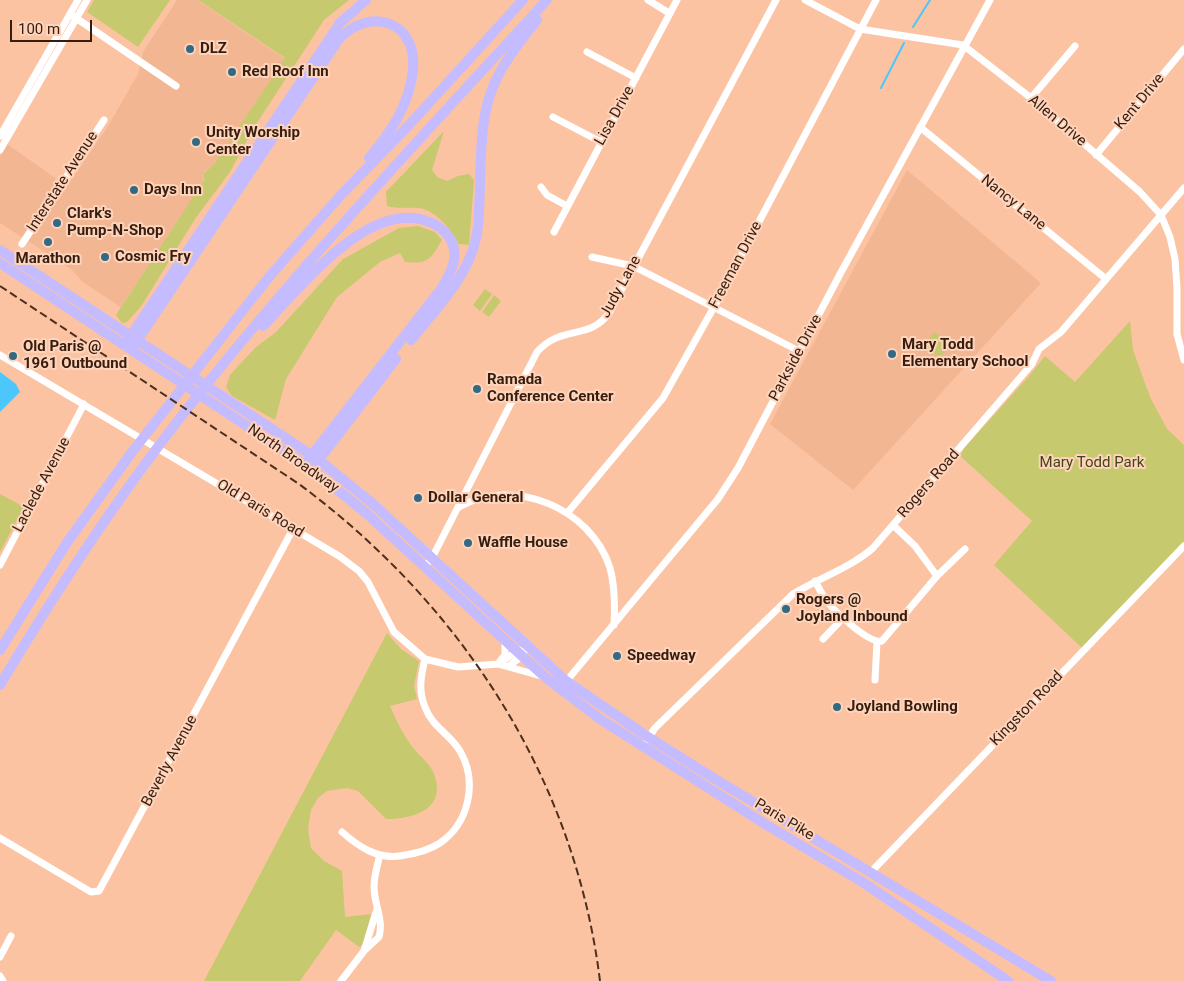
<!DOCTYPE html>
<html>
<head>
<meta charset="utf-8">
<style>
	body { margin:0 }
	#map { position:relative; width:1184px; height:981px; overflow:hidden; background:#fcc3a3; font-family:Roboto,sans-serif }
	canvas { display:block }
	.scale { position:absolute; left:10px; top:20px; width:82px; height:22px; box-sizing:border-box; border:2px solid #371d0d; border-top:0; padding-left:6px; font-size:15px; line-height:18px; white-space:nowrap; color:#371d0d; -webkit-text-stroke:4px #ffd4bc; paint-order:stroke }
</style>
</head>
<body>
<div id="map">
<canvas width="1184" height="981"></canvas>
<div class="scale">100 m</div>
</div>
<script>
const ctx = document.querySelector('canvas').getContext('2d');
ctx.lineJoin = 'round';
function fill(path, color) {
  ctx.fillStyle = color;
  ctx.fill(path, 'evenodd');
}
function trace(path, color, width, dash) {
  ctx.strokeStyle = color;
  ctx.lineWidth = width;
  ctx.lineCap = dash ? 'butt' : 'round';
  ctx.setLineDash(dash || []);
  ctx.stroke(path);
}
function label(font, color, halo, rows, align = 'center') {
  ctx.font = font + ' Roboto,sans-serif';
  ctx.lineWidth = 4;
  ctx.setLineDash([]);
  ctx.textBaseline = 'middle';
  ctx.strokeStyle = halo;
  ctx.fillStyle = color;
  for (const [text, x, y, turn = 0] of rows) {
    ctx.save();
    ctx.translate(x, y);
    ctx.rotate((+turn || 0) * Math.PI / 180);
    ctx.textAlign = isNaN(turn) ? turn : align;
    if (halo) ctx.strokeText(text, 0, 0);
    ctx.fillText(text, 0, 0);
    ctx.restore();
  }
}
const built = new Path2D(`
	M177 0H197L285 59 215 163 204 172 203 182 121 307 84 283 71 269 0 223V156L7 144 54 177 64 191 108 126 138 74 143 52Z
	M907 170 1041 283 853 490 770 424Z`);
const green = new Path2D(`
	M94 0H170L138 47 87 12Z
	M198 0H349L324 20 253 129 230 172 195 219 142 305 127 322 122 323 116 315 204 180V173L215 163 285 58Z
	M444 131 432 170 437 177 447 181 458 176 469 174 474 180 469 245 459 244C450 229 437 211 419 208 408 207 397 209 387 206L386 192Z
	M418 226 435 232 442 240C430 260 429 264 405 262L400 253 380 262 337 297 286 379 275 420 232 396 226 387 230 375 255 348 276 332 343 259 399 228Z
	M485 289 492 294 480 311 473 305Z
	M494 295 501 301 489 317 482 312Z
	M1130 321 1133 350 1150 397 1167 429 1184 445V542L1082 648 994 565 1032 521 960 456 965 447 1030 375 1045 356 1075 382Z
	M934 332 948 342 943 355H936L923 346Z
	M0 494 24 507 0 552Z
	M387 633 401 649 419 661 414 686 417 699 390 706C397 722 404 737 415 750 421 757 431 765 434 774 447 810 413 819 386 819L358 791 347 788 327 791 318 798 311 810 308 829 311 848 324 861 342 871 345 917 371 914 363 944 359 947 336 930 300 981H204Z`);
const water = new Path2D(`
	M0 372 16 384 20 392 0 412Z`);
const stream = new Path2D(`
	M913 27 930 0
	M881 88 904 43`);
const minor = new Path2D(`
	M648 0 669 13
	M805 0 860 29 963 45 1031 98 1140 192 1161 215 1170 237 1175 259 1177 288V334L1184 360
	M73 16 176 86
	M587 52 636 78
	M1031 98 1075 46
	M553 117 601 142
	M920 127 1106 279
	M0 136 78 0
	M0 150 87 0
	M1096 155 1184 49
	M541 187 547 195 567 206
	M554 232 677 0
	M22 244 104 120
	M592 257 633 266 799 351
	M0 355 339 556 359 571 368 582 394 632 425 659 458 667 498 664 541 676
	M459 507C514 476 591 508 610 568 615 586 615 606 614 625
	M568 512 663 398 714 307 876 0
	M893 525 915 546 937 576
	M0 565 84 404
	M424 567 432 558 537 352C562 324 589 341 609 313L776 0
	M815 581C819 588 823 597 829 604 838 614 869 644 882 641L937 576 965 549
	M823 639 843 618
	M500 661 505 655V641
	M498 664 519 650
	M509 666 522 656 527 646
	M875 680 877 642
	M564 684 718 499 738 468 839 276 990 0
	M647 740 655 728 793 594C819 578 850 568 873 548L1032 364 1039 349 1061 332 1184 188
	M342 832C359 847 377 859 400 856 414 854 428 851 440 843 469 823 478 782 460 751 450 734 432 727 425 707 418 690 421 676 425 659
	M0 838 91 892 99 891 293 529
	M871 872 1184 546
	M364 951 377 909
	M0 957 11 936
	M0 976 3 981
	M341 981 364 951 379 937C384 920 374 904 374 887 374 876 377 866 380 855`);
const highway = new Path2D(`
	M0 250 319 460 373 504 566 681 648 737 715 779 1051 981
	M0 263 312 469 366 513 545 677 600 719 765 824 864 883 1008 981
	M263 326C300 288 365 203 424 220 434 223 443 228 449 237 461 255 451 273 441 289L308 460
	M128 340 340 23 366 0
	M411 340C433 313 460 285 472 252 480 231 479 207 480 184 482 103 485 84 537 20
	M135 344 339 39C370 6 417 21 413 69 410 104 391 132 369 158
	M315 465 396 359
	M0 650 66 544 132 452 269 277 340 196 409 125 523 0
	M0 685C46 608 95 532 148 460 270 297 410 150 547 0`);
const rail = new Path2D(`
	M0 286 299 484C461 604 575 778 600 981`);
const markers = [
	[190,49,5,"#326a84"],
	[232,72,5,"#326a84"],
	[196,142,5,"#326a84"],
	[134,190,5,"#326a84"],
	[57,223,5,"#326a84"],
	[48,242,5,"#326a84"],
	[105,257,5,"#326a84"],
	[892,354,5,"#326a84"],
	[13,356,5,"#326a84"],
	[477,389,5,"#326a84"],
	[418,498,5,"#326a84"],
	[468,543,5,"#326a84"],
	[786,609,5,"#326a84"],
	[617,656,5,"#326a84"],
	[837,707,5,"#326a84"]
];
const poiNames = [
	["DLZ",200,49],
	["Red Roof Inn",242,72],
	["Unity Worship",206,133],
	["Center",206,150],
	["Days Inn",144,190],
	["Clark's",67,214],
	["Pump-N-Shop",67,231],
	["Cosmic Fry",115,257],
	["Marathon",48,259,"center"],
	["Mary Todd",902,345],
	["Elementary School",902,362],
	["Old Paris @",23,347],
	["1961 Outbound",23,364],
	["Ramada",487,380],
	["Conference Center",487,397],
	["Dollar General",428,498],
	["Waffle House",478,543],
	["Rogers @",796,600],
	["Joyland Inbound",796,617],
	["Speedway",627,656],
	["Joyland Bowling",847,707]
];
const streetNames = [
	["Kent Drive",1140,102,-50],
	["Lisa Drive",615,116,-61],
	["Allen Drive",1057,121,40],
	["Interstate Avenue",63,182,-57],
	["Nancy Lane",1013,203,39],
	["Freeman Drive",736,265,-62],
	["Judy Lane",621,287,-61],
	["Parkside Drive",796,358,-62],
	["North Broadway",293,459,35],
	["Rogers Road",929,484,-49],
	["Laclede Avenue",42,485,-62],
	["Old Paris Road",260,509,31],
	["Kingston Road",1027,709,-46],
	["Beverly Avenue",170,761,-62],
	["Paris Pike",784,820,31]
];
const parkNames = [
	["Mary Todd Park",1092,463]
];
fill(built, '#f3b693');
fill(green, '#c6c96d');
fill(water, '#4cc7fc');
trace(stream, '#4cc7fc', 2);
trace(minor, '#fff', 7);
trace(highway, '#c5bbff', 10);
trace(rail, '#4c2f1d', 2, [8, 4]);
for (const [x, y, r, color] of markers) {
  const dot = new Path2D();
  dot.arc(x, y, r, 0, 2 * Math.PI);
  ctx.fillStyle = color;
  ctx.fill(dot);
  trace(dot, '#ffd4bc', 2);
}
label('bold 15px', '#371d0d', '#ffd4bc', poiNames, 'left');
label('15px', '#371d0d', '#ffd4bc', streetNames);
label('15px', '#434418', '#ffd4bc', parkNames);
</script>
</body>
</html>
